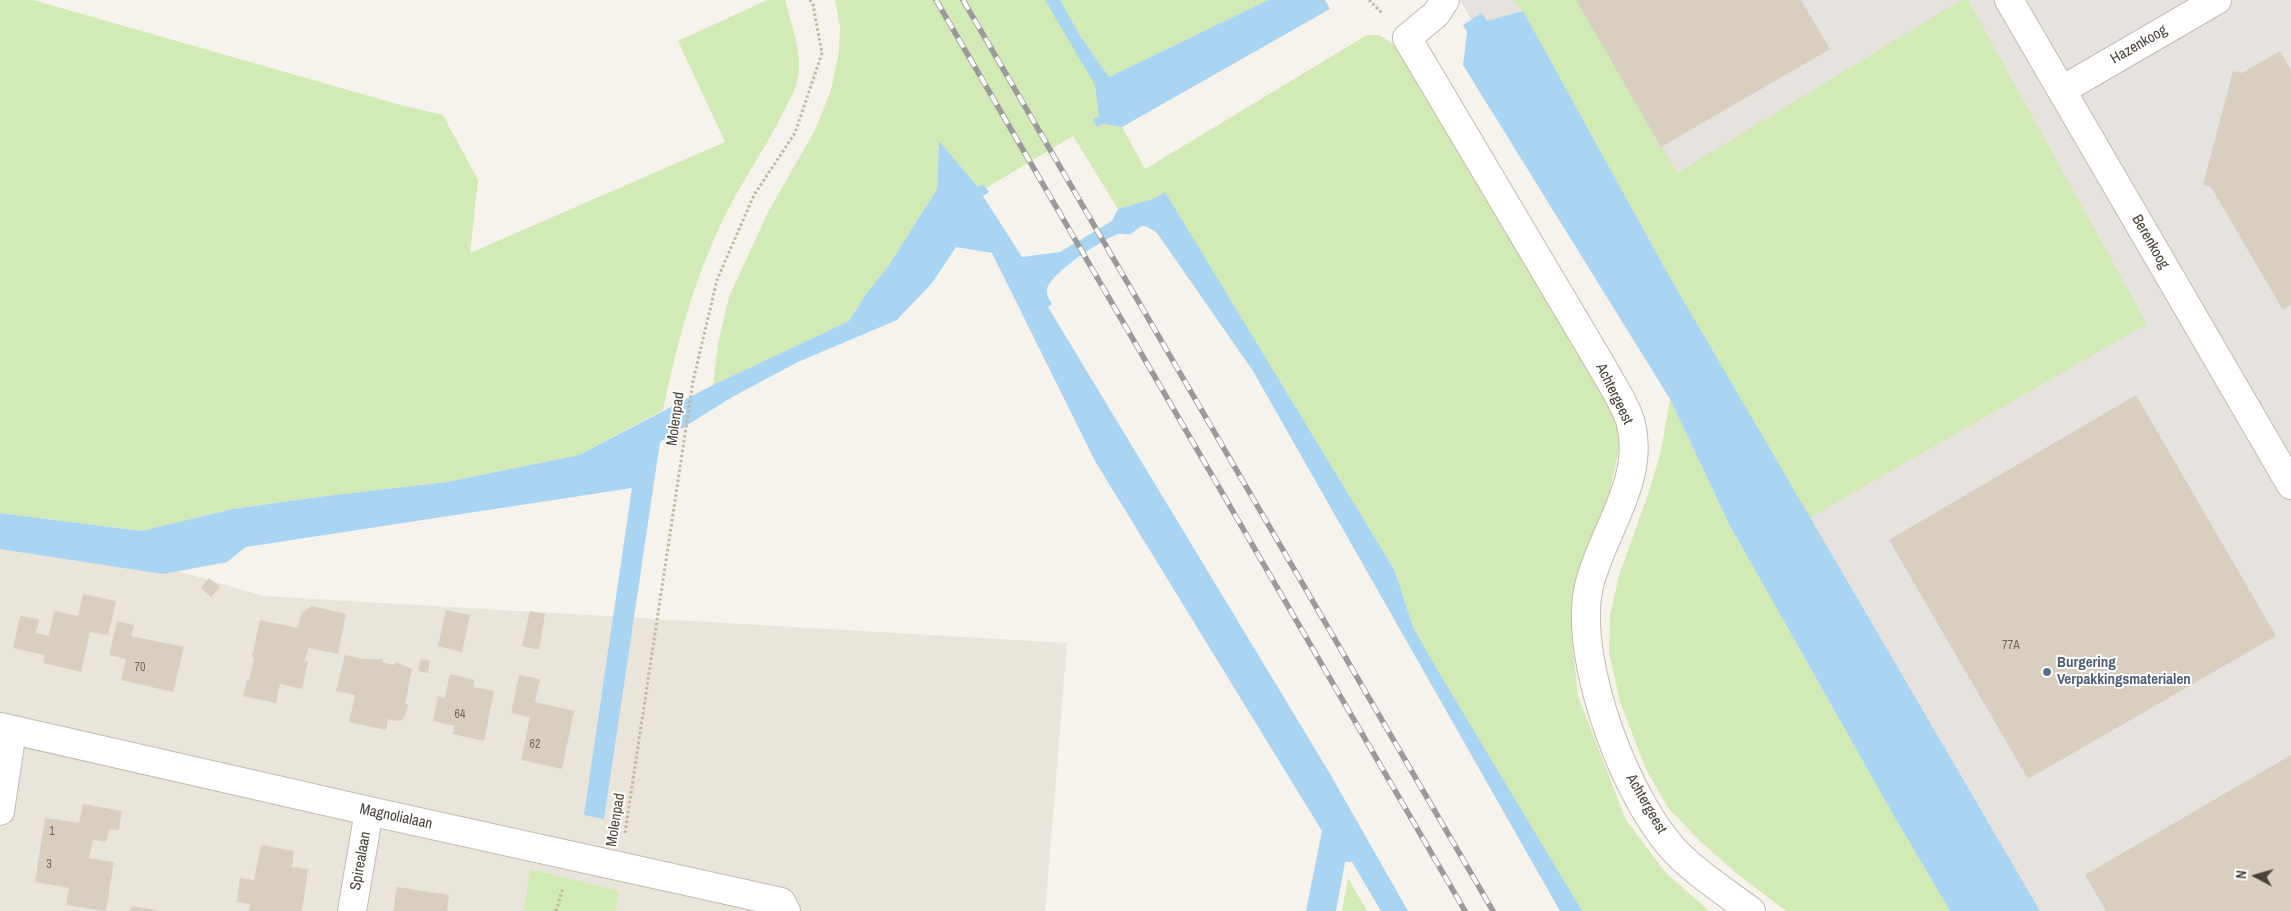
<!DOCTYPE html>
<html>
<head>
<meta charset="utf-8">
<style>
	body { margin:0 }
	#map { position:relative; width:2291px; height:911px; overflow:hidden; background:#f6f3ec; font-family:"Archivo Narrow",sans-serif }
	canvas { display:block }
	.north { position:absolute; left:2231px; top:851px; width:50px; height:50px; -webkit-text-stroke:4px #fff; paint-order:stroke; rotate:276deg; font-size:14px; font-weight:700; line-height:20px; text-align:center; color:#4b4439 }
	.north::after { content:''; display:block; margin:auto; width:18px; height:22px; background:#4b4439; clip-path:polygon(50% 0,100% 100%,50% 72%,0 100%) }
</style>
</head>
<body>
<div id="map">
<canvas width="2291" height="911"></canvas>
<div class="north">N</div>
</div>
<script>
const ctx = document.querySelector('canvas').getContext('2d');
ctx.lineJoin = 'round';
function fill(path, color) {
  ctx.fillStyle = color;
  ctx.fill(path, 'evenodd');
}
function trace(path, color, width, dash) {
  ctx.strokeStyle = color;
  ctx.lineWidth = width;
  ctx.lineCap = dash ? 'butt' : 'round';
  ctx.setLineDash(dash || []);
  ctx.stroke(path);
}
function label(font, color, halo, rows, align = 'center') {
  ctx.font = font + ' "Archivo Narrow",sans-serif';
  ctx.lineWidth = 4;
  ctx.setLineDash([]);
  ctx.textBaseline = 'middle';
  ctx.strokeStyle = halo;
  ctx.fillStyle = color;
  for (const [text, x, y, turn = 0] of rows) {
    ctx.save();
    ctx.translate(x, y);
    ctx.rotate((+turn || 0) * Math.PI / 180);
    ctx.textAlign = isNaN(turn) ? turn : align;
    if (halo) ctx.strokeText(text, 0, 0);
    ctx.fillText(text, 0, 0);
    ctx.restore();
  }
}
const residential = new Path2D(`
	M0 520 264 596 1067 643 1045 911H0Z`);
const industrial = new Path2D(`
	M1460 0H2291V911H1996Z`);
const green = new Path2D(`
	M0 0H33L397 104 443 115 478 180 470 253 725 142 678 41 767 0H785C792 27 805 58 796 86 793 95 787 104 783 113 766 147 744 178 727 212 695 275 677 342 663 410L579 455 447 482 318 497 233 509 141 531 0 513Z
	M835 0H1268L1109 77 1097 127 1103 124 1122 127 1145 169 1367 35H1379L1393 44 1432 98 1607 388 1619 427 1620 444 1609 495 1586 554 1573 620V648L1578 696 1626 820 1666 873 1709 911H1574L1507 803 1413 627 1395 571 1165 193 1155 198 1118 209 1073 136 986 188 983 184 978 187 939 142 937 189 889 265 866 294 849 321 713 385 718 344 729 297 768 212 815 130 831 90 839 51 840 27Z
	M1513 0H1580L1677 173 1961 0H1968L2147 324 1809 518 1669 276 1523 11Z
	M1670 399 1729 524 1894 816 1950 911H1786L1736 873 1700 841 1668 808 1645 767 1620 702 1609 652 1610 616 1619 575 1648 495 1661 451Z
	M530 869 619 891 616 911H524Z
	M1348 878 1367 911H1342Z`);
const water = new Path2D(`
	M1045 0H1060L1080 36 1109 77 1268 0H1325L1330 9 1122 127 1103 124 1097 127 1093 120 1099 116 1095 85Z
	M1523 11 1669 276 2040 911H1950L1894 816 1729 524 1670 399 1463 65 1467 32 1463 25 1482 13 1487 21Z
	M939 141 978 187 983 184 989 192 983 196 1022 257 1060 252 1112 221 1118 209 1155 198 1165 192 1395 571 1413 627 1438 671 1582 911H1560L1253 371 1157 233C1153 230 1148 226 1143 226 1137 227 1134 233 1130 234 1126 235 1122 233 1118 234 1101 240 1049 274 1047 290 1046 295 1050 300 1052 304L1048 307 1329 772 1408 911H1381L1352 862H1345L1336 911H1306L1322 831 1095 461 992 253 956 247 932 283 897 320 798 362 734 396 660 442 604 819 584 815 632 488 246 547 227 562 163 574 0 549V513L141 531 233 509 318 497 447 482 579 455 713 385 849 321 866 294 889 265 937 189Z`);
const building = new Path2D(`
	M1576 0H1801L1830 49 1661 147Z
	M2280 51 2291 70V305L2283 310 2211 187 2203 185 2233 71 2242 73Z
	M2136 395 2276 636 2028 779 1889 540Z
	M209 578 220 587 211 597 201 588Z
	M83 594 116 601 108 635 90 632 81 672 43 663 45 655 13 648 20 616 39 619 36 633 49 636 54 611 78 616Z
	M312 606 346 614 338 654 308 648 305 661 308 662 302 689 280 684 276 703 243 696 247 680 249 681 254 658 252 657 260 620 298 628 301 613Z
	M446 610 470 615 462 652 438 646Z
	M530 611 545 614 539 650 522 646Z
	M117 621 134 625 131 636 184 647 173 692 121 680 126 659 109 655Z
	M345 655 363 659H383L382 662 393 665 396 662 412 669 405 704H408L405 716 402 720 397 721 388 719 386 730 349 722 355 695 336 691Z
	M421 659 430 661 428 673 418 671Z
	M450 674 474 680 473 687 494 691 484 741 453 734 454 726 433 721 438 696 445 698Z
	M519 675 540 679 535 702 574 711 562 769 521 760 530 717 511 713Z
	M2291 755V911H2106L2085 875Z
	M83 804 122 811 119 830 109 829 106 842 93 840 89 858 114 862 106 911 66 905 69 888 35 882 45 818 79 823Z
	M261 845 294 851 292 867 308 869 302 911H249L250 904 237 902 240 878 254 880Z
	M397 887 449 895 447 911H393Z
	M131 906 156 910V911H130Z`);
const path = new Path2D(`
	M1369 0 1383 14
	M625 833 693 381 717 280 754 195 795 133 822 53 813 5 810 0
	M556 911 563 888`);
const minor = new Path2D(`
	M1445 0 1436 14 1407 38 1604 370C1612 385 1627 407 1631 424 1645 481 1602 532 1589 586 1572 659 1628 808 1682 858 1703 878 1728 894 1751 911
	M2009 0 2291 485
	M2062 90 2217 0
	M0 727 369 811 781 902 786 911
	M0 811 12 731
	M352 911 369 811`);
const rail = new Path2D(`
	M936 0 1465 911
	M963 0 1493 911`);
const markers = [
	[2047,672,5,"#5c6f8a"]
];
const numberNames = [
	["77A",2011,646],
	["70",140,668],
	["64",460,715],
	["62",535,745],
	["1",52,832],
	["3",49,865]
];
const streetNames = [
	["Hazenkoog",2139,45,-30],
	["Berenkoog",2150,242,60],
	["Achtergeest",1614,394,64],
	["Molenpad",676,419,-82],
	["Achtergeest",1646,804,60],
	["Magnolialaan",396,817,12],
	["Molenpad",616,820,-81],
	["Spirealaan",361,861,-80]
];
const serviceNames = [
	["Burgering",2057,663],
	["Verpakkingsmaterialen",2057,680]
];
fill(residential, '#eae5da');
fill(industrial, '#e6e2dd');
fill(green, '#d2eab5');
fill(water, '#a9d4f2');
fill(building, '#d8cfc1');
trace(minor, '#c2bbae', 30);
trace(path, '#c4b79f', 3, [2.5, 2.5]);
trace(minor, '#fff', 28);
trace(rail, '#9a9a9a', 5.5);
trace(rail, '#fff', 4, [11]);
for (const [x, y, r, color] of markers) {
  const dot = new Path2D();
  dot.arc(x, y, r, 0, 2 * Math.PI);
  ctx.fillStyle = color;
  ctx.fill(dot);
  trace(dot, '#fff', 2);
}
label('12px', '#6e675b', null, numberNames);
label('15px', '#4b4439', '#fff', streetNames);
label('bold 15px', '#4e5e75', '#fff', serviceNames, 'left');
</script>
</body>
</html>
